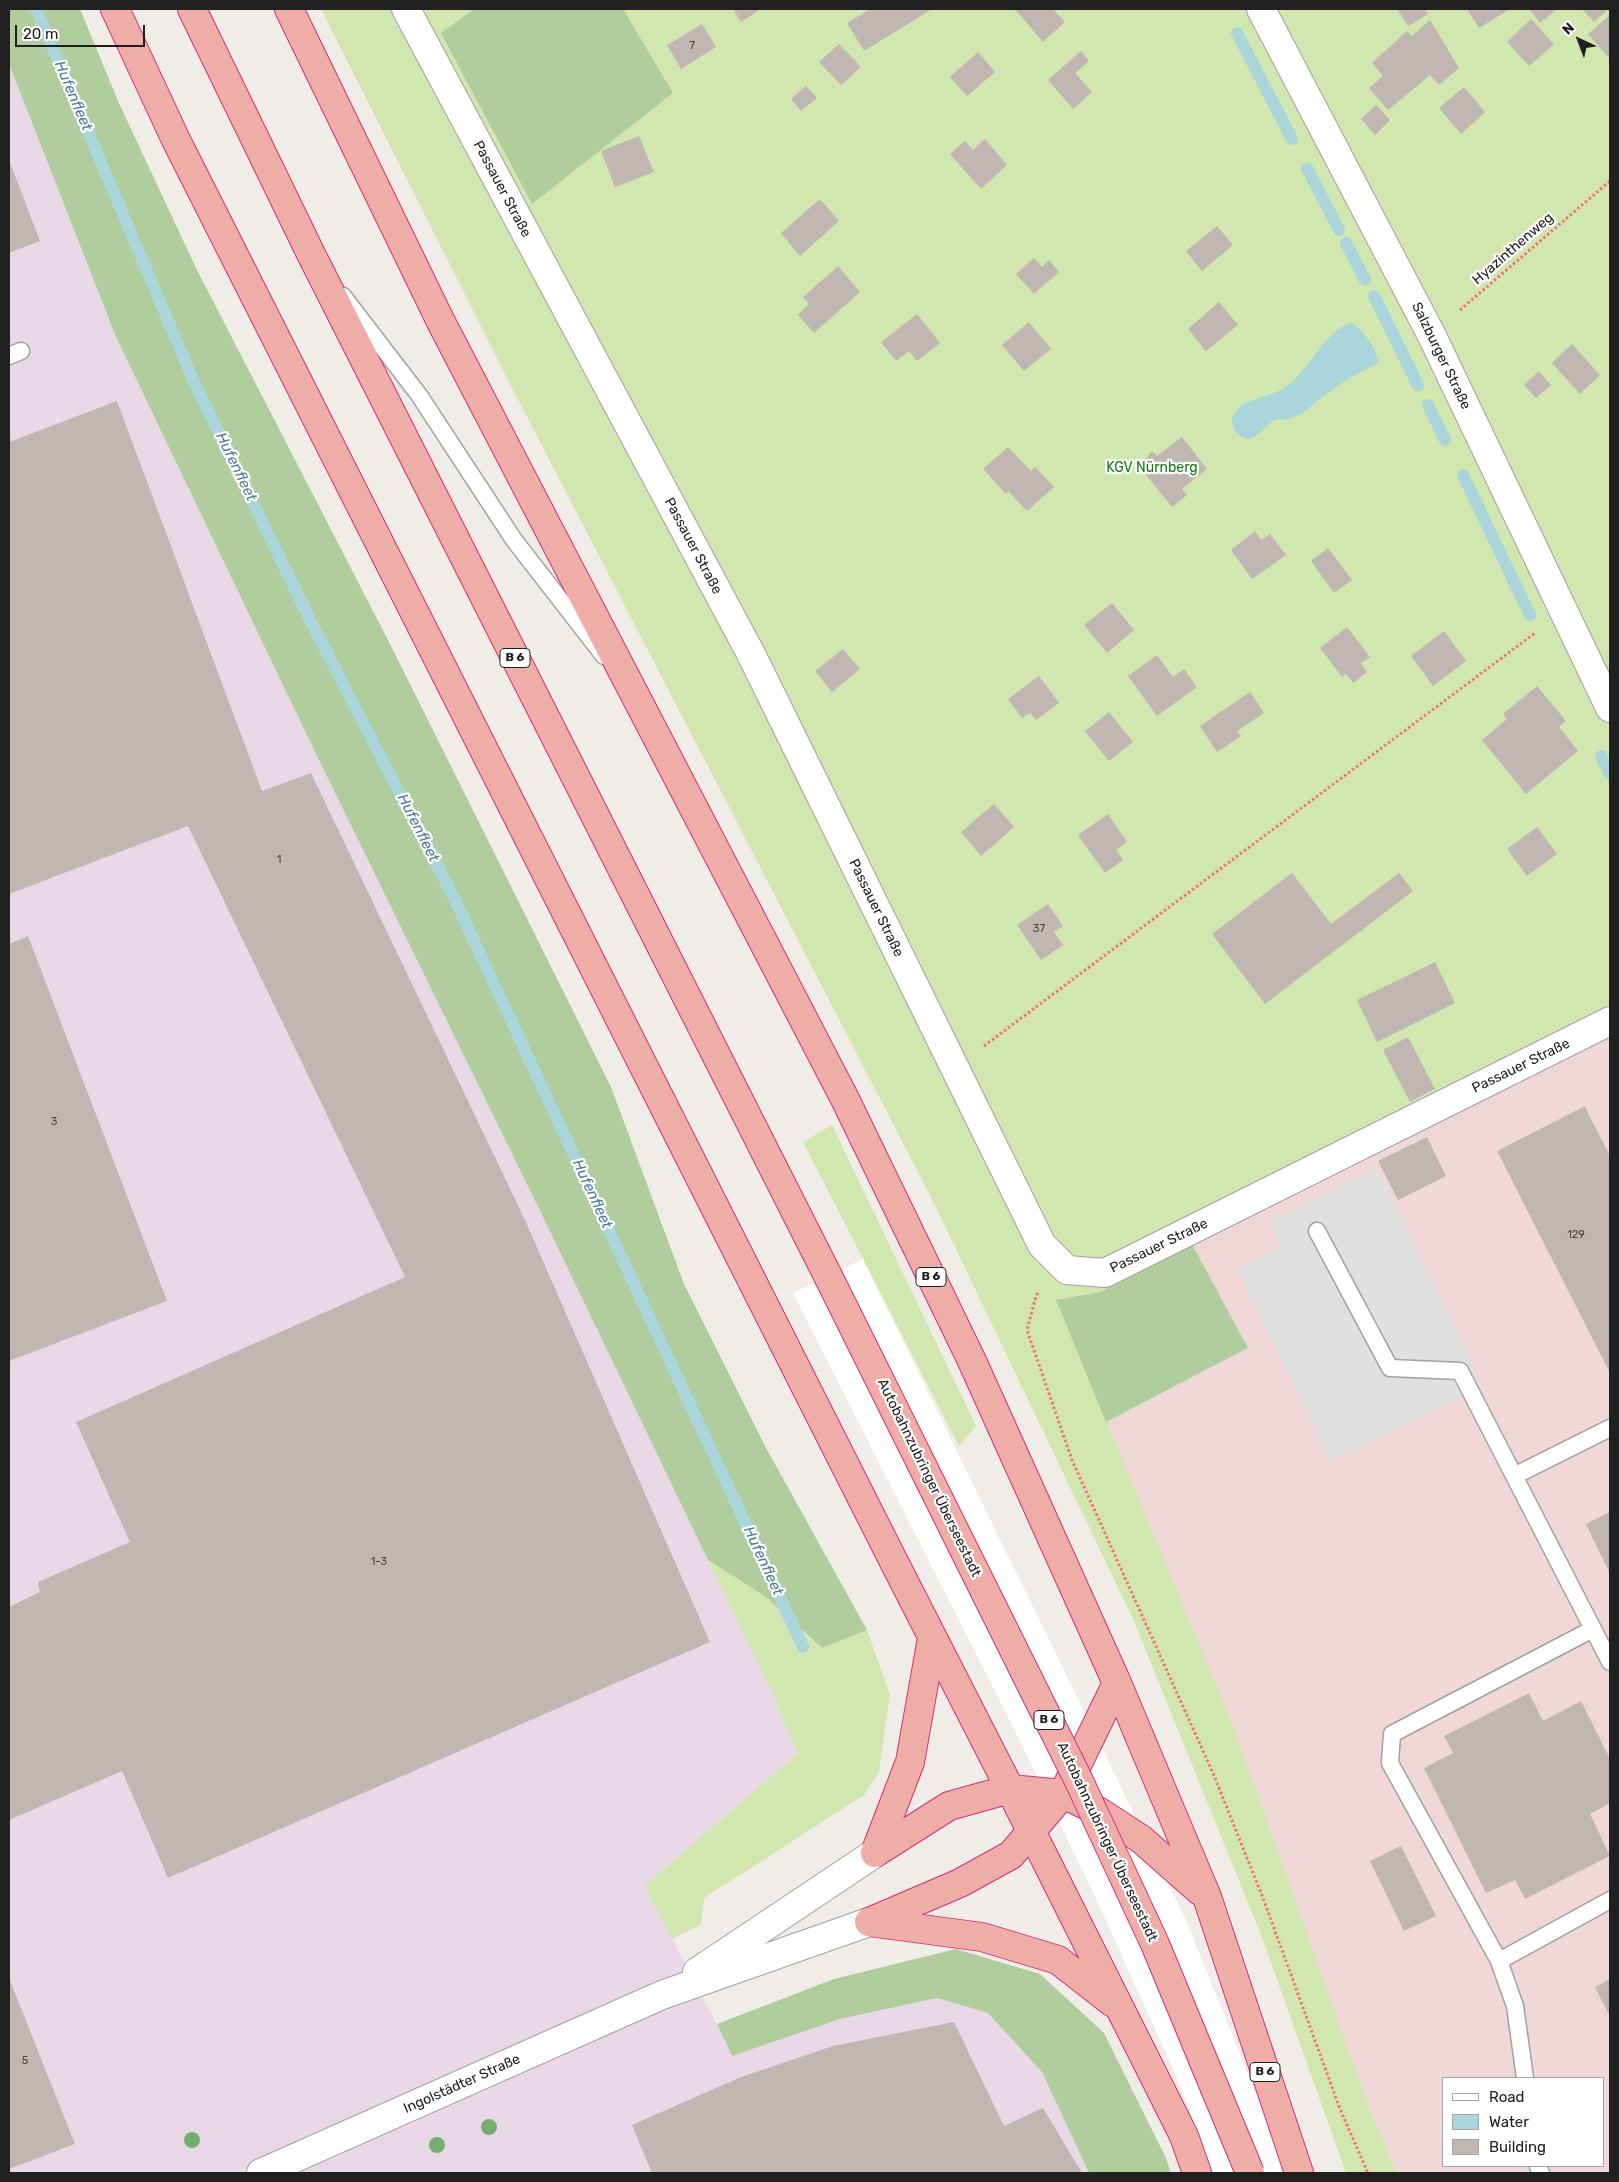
<!DOCTYPE html>
<html>
<head>
<meta charset="utf-8">
<style>
	body { margin:0 }
	#map { position:relative; width:1619px; height:2182px; overflow:hidden; background:#f0ece7; font-family:Rubik,sans-serif }
	canvas { display:block }
	.frame { position:absolute; inset:0; border:10px solid #202020; pointer-events:none }
	.legend { position:absolute; left:1442px; top:2077px; width:162px; height:90px; box-sizing:border-box; background:#fff; border:1px solid #a6a6a6; margin:0; padding:6px 9px; list-style:none; font-size:15px; color:#202020 }
	.legend li { display:flex; align-items:center; gap:10px; height:25px }
	.legend b { width:25px; border:1px solid #a6a6a6 }
	.north { position:absolute; left:1554px; top:15px; width:50px; height:50px; -webkit-text-stroke:4px #fff; paint-order:stroke; rotate:317deg; font-size:14px; font-weight:700; line-height:20px; text-align:center; color:#202020 }
	.north::after { content:''; display:block; margin:auto; width:18px; height:22px; background:#202020; clip-path:polygon(50% 0,100% 100%,50% 72%,0 100%) }
	.scale { position:absolute; left:15px; top:25px; width:130px; height:22px; box-sizing:border-box; border:2px solid #202020; border-top:0; padding-left:6px; font-size:15px; line-height:18px; white-space:nowrap; color:#202020; -webkit-text-stroke:4px #fff; paint-order:stroke }
</style>
</head>
<body>
<div id="map">
<canvas width="1619" height="2182"></canvas>
<div class="frame"></div>
<ul class="legend">
<li><b style="height:6px;background:#fff"></b>Road</li>
<li><b style="height:14px;background:#a9d5db"></b>Water</li>
<li><b style="height:14px;background:#c0b7b3"></b>Building</li>
</ul>
<div class="north">N</div>
<div class="scale">20 m</div>
</div>
<script>
const ctx = document.querySelector('canvas').getContext('2d');
ctx.lineJoin = 'round';
function fill(path, color) {
  ctx.fillStyle = color;
  ctx.fill(path, 'evenodd');
}
function trace(path, color, width, dash) {
  ctx.strokeStyle = color;
  ctx.lineWidth = width;
  ctx.lineCap = dash ? 'butt' : 'round';
  ctx.setLineDash(dash || []);
  ctx.stroke(path);
}
function label(font, color, halo, rows, align = 'center') {
  ctx.font = font + ' Rubik,sans-serif';
  ctx.lineWidth = 4.5;
  ctx.setLineDash([]);
  ctx.textBaseline = 'middle';
  ctx.strokeStyle = halo;
  ctx.fillStyle = color;
  for (const [text, x, y, turn = 0] of rows) {
    ctx.save();
    ctx.translate(x, y);
    ctx.rotate((+turn || 0) * Math.PI / 180);
    ctx.textAlign = isNaN(turn) ? turn : align;
    if (halo) ctx.strokeText(text, 0, 0);
    ctx.fillText(text, 0, 0);
    ctx.restore();
  }
}
const commercial = new Path2D(`
	M1610 1014V2173H1397L1370 2111 1106 1422 1248 1348 1192 1244ZM1443 2078H1603V2166H1443Z`);
const industrial = new Path2D(`
	M9 64 116 337 315 752 543 1217 708 1560 773 1695 797 1754 644 1886 717 2024 732 2056 840 2019 937 1998 988 2013 1042 2072 1089 2173H9Z`);
const grass = new Path2D(`
	M321 9H1610V1014L1192 1244 1100 1292 1056 1300 1232 1723 1370 2111 1397 2173H1346L1263 1940 1134 1621 932 1199 508 380Z
	M832 1125 976 1426 959 1446 803 1142Z
	M708 1560 766 1597 821 1648 867 1630 890 1695 879 1772 864 1795 704 1898 701 1924 672 1939 644 1886 797 1754 773 1695Z`);
const forest = new Path2D(`
	M9 9H80L118 101 196 268 388 640 611 1087 684 1284 765 1446 867 1630 822 1648 766 1597 708 1560 543 1217 315 752 116 337 9 64Z
	M474 9H623L673 93 532 204 441 33Z
	M1192 1244 1248 1348 1106 1422 1056 1300 1100 1292Z
	M956 1949 1040 1974 1104 2033 1166 2158 1171 2173H1089L1042 2072 988 2013 937 1998 840 2019 732 2056 717 2024 834 1979Z`);
const parking = new Path2D(`
	M1377 1169 1482 1386 1330 1460 1237 1268 1281 1247 1269 1222Z`);
const water = new Path2D(`
	M1351 322C1362 329 1378 349 1378 363 1360 372 1344 380 1329 392 1320 398 1311 407 1302 413 1298 415 1292 418 1288 419 1283 420 1277 418 1273 421 1266 426 1260 434 1252 438 1241 443 1227 425 1234 414 1245 397 1268 398 1284 388 1309 372 1323 333 1351 322Z`);
const pier = new Path2D(`
	M863 1259 1185 1918 1288 2173H1213L1174 2071 1093 1892 1008 1717 793 1293Z`);
const stream = new Path2D(`
	M36 9 194 382 314 628 455 900 803 1647
	M1237 33 1292 139
	M1307 168 1339 230
	M1346 243 1365 280
	M1374 296 1418 385
	M1428 405 1445 440
	M1463 475 1530 615
	M1601 756 1610 774`);
const building = new Path2D(`
	M733 9H761L741 22Z
	M870 9H932L864 51 847 23Z
	M1015 9H1053L1065 22 1043 42Z
	M1397 9H1424L1428 14 1408 26Z
	M1467 9H1510L1479 28Z
	M1529 9H1557L1540 23Z
	M1582 9H1609L1594 22Z
	M1610 15V54L1608 57 1588 34Z
	M1531 19 1554 44 1529 66 1507 42Z
	M1430 20 1459 68 1439 85 1430 75 1388 110 1369 88 1383 76 1372 63 1407 31 1412 36Z
	M702 24 716 47 681 69 667 45Z
	M839 44 861 67 841 85 819 62Z
	M1081 51 1089 61 1075 73 1092 92 1073 109 1048 80Z
	M978 52 995 72 967 96 950 77Z
	M806 86 817 98 801 111 791 99Z
	M1464 87 1485 112 1461 134 1439 108Z
	M1376 105 1390 120 1375 135 1361 119Z
	M639 136 654 172 615 187 601 151Z
	M985 139 1007 165 981 189 950 154 965 141 973 150Z
	M9 160 40 241 9 253Z
	M820 199 839 221 800 256 781 233Z
	M1217 226 1233 245 1202 271 1186 251Z
	M1034 258 1042 267 1049 260 1059 272 1034 294 1016 274Z
	M838 266 860 292 814 333 798 315 809 304 803 297Z
	M1219 302 1238 325 1206 351 1188 329Z
	M917 314 940 343 917 361 909 351 896 361 881 342Z
	M1029 322 1051 349 1024 371 1002 345Z
	M1572 344 1600 375 1580 394 1552 363Z
	M1539 371 1551 385 1536 398 1524 385Z
	M117 401 262 791 311 773 525 1220 710 1642 168 1878 122 1771 9 1820V1607L40 1592 38 1582 130 1542 76 1422 405 1277 188 826 9 894V442Z
	M1182 437 1207 469 1182 489 1187 495 1172 507 1140 467 1152 451 1157 456Z
	M1008 447 1031 471 1035 467 1054 487 1027 511 1008 491 1006 494 983 469Z
	M1255 531 1261 540 1270 534 1286 555 1252 579 1231 550Z
	M1328 548 1352 580 1334 593 1311 561Z
	M1112 603 1134 630 1107 653 1084 625Z
	M1347 627 1370 657 1361 663 1367 672 1353 683 1346 674 1342 677 1320 648Z
	M1444 631 1466 661 1433 686 1411 656Z
	M843 649 860 669 832 692 815 671Z
	M1157 655 1173 677 1184 669 1197 687 1157 716 1128 676Z
	M1039 676 1059 703 1036 720 1030 713 1022 718 1008 699Z
	M1537 686 1566 721 1559 727 1578 751 1526 794 1482 740 1507 719 1503 714Z
	M1250 692 1264 713 1237 731 1241 736 1217 752 1200 726Z
	M1109 712 1133 742 1109 761 1085 731Z
	M994 804 1014 827 981 856 961 832Z
	M1108 814 1127 842 1116 850 1123 860 1105 873 1078 835Z
	M1537 827 1557 854 1527 876 1507 849Z
	M1292 873 1331 924 1399 873 1413 891 1265 1004 1212 934Z
	M1048 904 1063 926 1054 932 1063 945 1041 960 1017 925Z
	M28 936 167 1301 9 1361V944Z
	M1435 962 1455 1003 1377 1042 1357 1000Z
	M1408 1037 1435 1089 1410 1102 1383 1050Z
	M1587 1105 1585 1106 1588 1113 1609 1154 1610 1153V1373L1497 1151Z
	M1427 1137 1446 1176 1398 1200 1378 1161Z
	M1610 1512V1574L1586 1524Z
	M1529 1693 1543 1721 1581 1701 1610 1759V1803L1590 1814 1610 1856 1525 1899 1515 1880 1486 1893 1424 1768 1453 1753 1444 1736Z
	M1401 1846 1436 1916 1404 1931 1370 1861Z
	M9 1978 75 2144 9 2169Z
	M1610 1979V2017L1595 1987Z
	M954 2022 1004 2126 1043 2108 1082 2173H652L632 2125 741 2077 833 2046Z`);
const path = new Path2D(`
	M1460 310 1610 181
	M984 1046 1535 633
	M1038 1293 1036 1296 1027 1330 1072 1460 1213 1773 1263 1898 1340 2109 1368 2173`);
const service = new Path2D(`
	M343 296 419 395 514 540 604 656
	M9 356 21 351
	M1317 1231 1390 1368 1460 1371 1610 1662
	M1514 1476 1610 1428
	M1499 1961 1390 1763 1392 1734 1593 1629
	M1525 2078 1515 2006 1499 1961 1610 1900
	M1538 2166 1541 2173`);
const minor = new Path2D(`
	M406 9 751 654 1042 1245 1067 1270 1105 1273 1610 1021
	M1261 9 1431 334 1610 708
	M697 1972 875 1853
	M261 2173 662 1995 869 1922`);
const trunk = new Path2D(`
	M115 9 176 140 893 1560 1010 1789 1184 2136 1197 2173
	M192 9 310 252 828 1276
	M289 9 441 322 845 1099 972 1361 1117 1683 1207 1897 1299 2173
	M875 1853 949 1806 1010 1789 1063 1794 1098 1811 1141 1839 1200 1891
	M875 1853 910 1762 932 1638
	M869 1922 960 1883 1011 1855 1063 1794 1117 1683
	M869 1922 982 1937 1058 1960 1113 2003`);
const trunkBridge = new Path2D(`
	M828 1276 1079 1781 1155 1944 1250 2173`);
const trees = [
	[489,2127],
	[192,2140],
	[437,2145]
];
const numberNames = [
	["7",692,46],
	["1",279,860],
	["37",1039,929],
	["3",54,1122],
	["129",1576,1235],
	["1-3",379,1562],
	["5",25,2061]
];
const shields = [
	[515,658,30],
	[931,1277,30],
	[1049,1720,30],
	[1265,2072,30]
];
const shieldNames = [
	["B 6",515,658],
	["B 6",931,1277],
	["B 6",1049,1720],
	["B 6",1265,2072]
];
const streetNames = [
	["Passauer Straße",502,189,62],
	["Hyazinthenweg",1513,249,-41],
	["Salzburger Straße",1441,356,64],
	["Passauer Straße",693,546,62],
	["Passauer Straße",876,908,64],
	["Passauer Straße",1521,1066,-26],
	["Passauer Straße",1159,1246,-26],
	["Autobahnzubringer Überseestadt",929,1478,64],
	["Autobahnzubringer Überseestadt",1107,1842,65],
	["Ingolstädter Straße",462,2084,-24]
];
const parkNames = [
	["KGV Nürnberg",1152,468]
];
const waterNames = [
	["Hufenfleet",73,96,67],
	["Hufenfleet",236,467,64],
	["Hufenfleet",418,828,63],
	["Hufenfleet",592,1194,65],
	["Hufenfleet",763,1561,65]
];
fill(commercial, '#f0d7d8');
fill(industrial, '#e9d9e7');
fill(grass, '#d1e7af');
fill(forest, '#b0cd9d');
fill(parking, '#e0e0e0');
fill(water, '#a9d5db');
fill(pier, '#fff');
trace(stream, '#a9d5db', 12);
fill(building, '#c0b7b3');
trace(service, '#a1a1a1', 19);
trace(minor, '#a1a1a1', 30);
trace(trunk, '#d42e78', 30);
trace(path, '#f47474', 3, [2.5, 2.5]);
trace(service, '#fff', 16);
trace(minor, '#fff', 28);
trace(trunk, '#eeaea7', 28);
trace(trunkBridge, '#d42e78', 30, []);
trace(trunkBridge, '#eeaea7', 28);
ctx.fillStyle = '#76ae71';
for (const [x, y] of trees) {
  ctx.beginPath();
  ctx.arc(x, y, 8, 0, 2 * Math.PI);
  ctx.fill();
}
label('11px', '#484645', null, numberNames);
for (const [x, y, w] of shields) {
  const box = new Path2D();
  box.roundRect(x - w / 2, y - 9.5, w, 19, 4);
  ctx.fillStyle = '#fff';
  ctx.fill(box);
  trace(box, '#202020', 1);
}
label('bold 12px', '#202020', null, shieldNames);
label('14px', '#202020', '#fff', streetNames);
label('14px', '#137b11', '#fff', parkNames);
label('italic 15px', '#4a7b9c', '#fff', waterNames);
</script>
</body>
</html>
